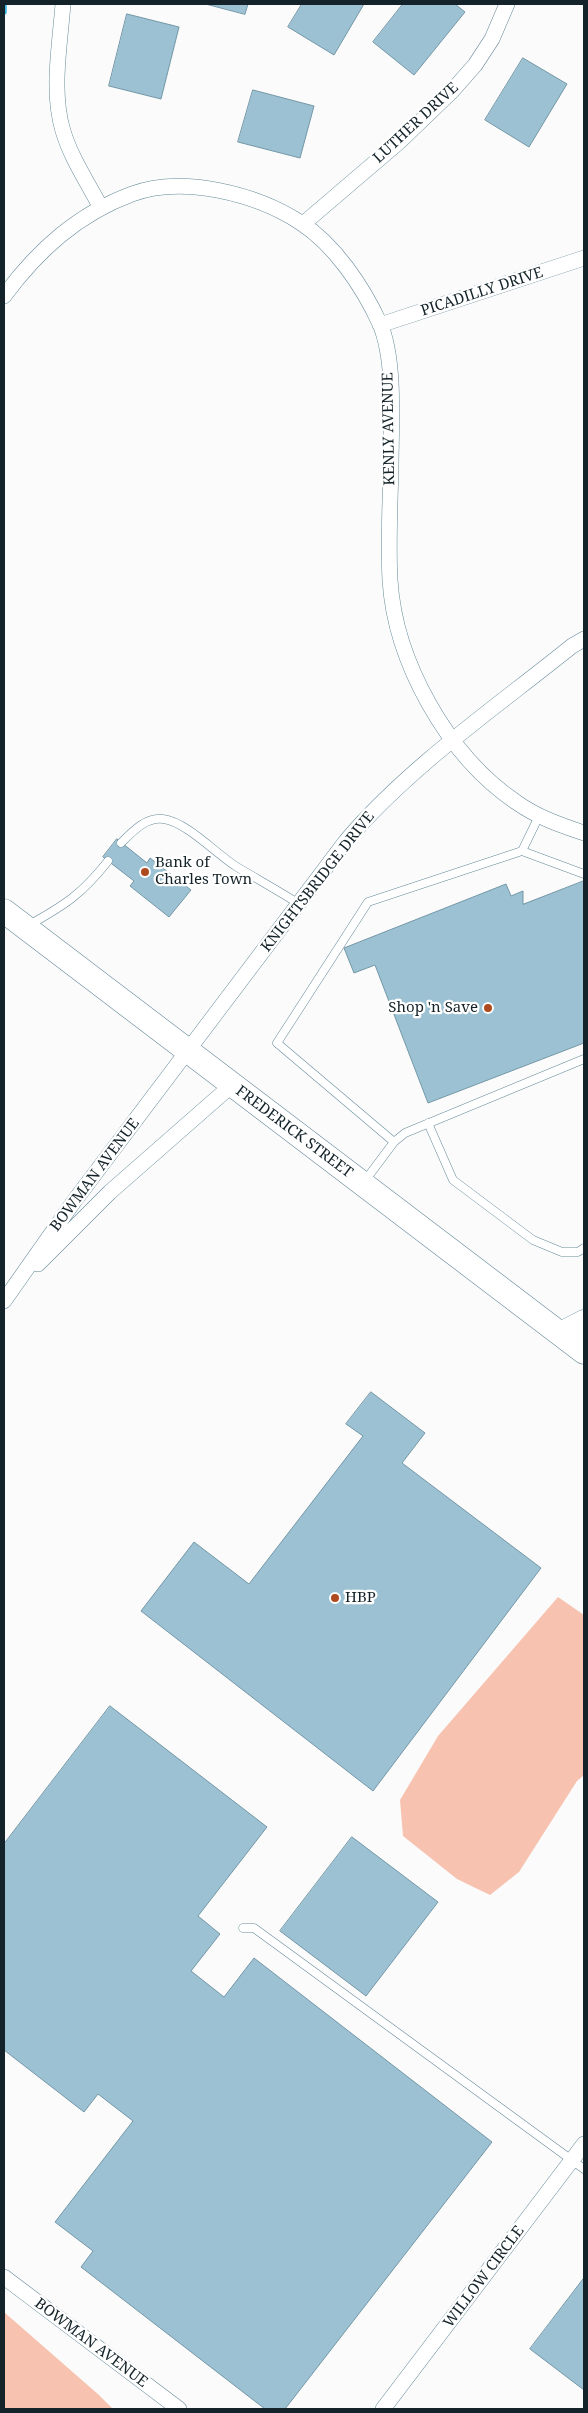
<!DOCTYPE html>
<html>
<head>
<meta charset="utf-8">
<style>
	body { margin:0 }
	#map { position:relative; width:588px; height:2413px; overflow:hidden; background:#fbfbfb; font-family:"Noto Serif",serif }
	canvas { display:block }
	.frame { position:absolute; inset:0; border:5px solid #142329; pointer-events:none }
</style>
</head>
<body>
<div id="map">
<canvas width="588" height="2413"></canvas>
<div class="frame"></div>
</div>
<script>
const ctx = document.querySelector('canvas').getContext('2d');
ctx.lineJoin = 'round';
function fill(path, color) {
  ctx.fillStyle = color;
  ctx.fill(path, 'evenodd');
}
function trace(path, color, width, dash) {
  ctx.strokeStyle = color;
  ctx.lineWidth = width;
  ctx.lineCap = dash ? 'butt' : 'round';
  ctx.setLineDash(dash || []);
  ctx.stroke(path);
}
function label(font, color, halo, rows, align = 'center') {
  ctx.font = font + ' "Noto Serif",serif';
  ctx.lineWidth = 4.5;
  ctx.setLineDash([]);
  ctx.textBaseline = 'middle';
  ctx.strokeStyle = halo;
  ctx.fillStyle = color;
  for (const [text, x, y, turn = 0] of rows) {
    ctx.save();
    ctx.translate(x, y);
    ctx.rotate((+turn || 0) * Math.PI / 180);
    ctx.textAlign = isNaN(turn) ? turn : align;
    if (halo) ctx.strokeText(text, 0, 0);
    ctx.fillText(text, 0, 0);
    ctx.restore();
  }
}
const green = new Path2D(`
	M558 1597 584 1615V1775L577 1781 519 1872 490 1895 457 1879 403 1836 400 1800 438 1736Z
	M4 2312 99 2395 113 2409H4Z`);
const stream = new Path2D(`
	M4 12V4`);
const building = new Path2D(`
	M206 4H248L245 14Z
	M302 4H364L334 55 288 27Z
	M403 4H455L465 12 414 75 373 42Z
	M127 14 179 27 161 99 109 86Z
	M523 58 567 84 529 147 485 120Z
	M253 90 314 106 300 158 238 142Z
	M117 839 147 863 150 858 191 890 169 917 130 886 134 881 103 857Z
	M584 881V1043L428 1103 375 965 354 973 344 948 506 884 511 896 523 891V904Z
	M371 1392 425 1433 402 1463 541 1568 373 1791 141 1611 194 1542 249 1584 363 1436 346 1424Z
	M110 1706 267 1827 198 1916 220 1934 191 1971 224 1997 254 1958 492 2142 285 2409H265L81 2267 93 2251 55 2222 133 2121 98 2094 84 2112 4 2050V1844Z
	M352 1837 438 1902 366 1996 280 1931Z
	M584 2278V2390L530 2349Z`);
const service = new Path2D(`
	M121 843C133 831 146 817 163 819 187 822 216 854 237 867 257 879 279 891 299 904
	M522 851 539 816
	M29 925C65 905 82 894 108 861
	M428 1123 453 1180 533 1240 562 1252H578L584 1248
	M394 1142 277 1043 368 902 522 851 584 874
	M364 1182 394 1142 405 1133 584 1059
	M243 1928H254L584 2169`);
const minor = new Path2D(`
	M63 4C60 44 51 92 63 131 71 158 88 183 101 208
	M303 224 399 142 452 91 475 65 492 39 507 4
	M4 296C38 250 78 214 132 194 183 175 257 194 301 223 335 245 363 287 380 324 396 361 391 427 391 468 390 505 388 543 390 580 395 662 448 756 516 802 537 817 560 825 584 833
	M380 325 584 258
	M38 1264 110 1192 232 1085
	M4 1301 75 1200 346 841C410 766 495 708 572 646L584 639
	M4 2277 179 2409
	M383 2409 584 2144`);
const primary = new Path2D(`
	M4 911 584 1352
	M561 1334 584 1322`);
const markers = [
	[145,872,5,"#af491e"],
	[488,1008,5,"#af491e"],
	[335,1598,5,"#af491e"]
];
const streetNames = [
	["LUTHER DRIVE",416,123,-43],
	["PICADILLY DRIVE",482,292,-18],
	["KENLY AVENUE",389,429,-91],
	["KNIGHTSBRIDGE DRIVE",318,882,-52],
	["FREDERICK STREET",294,1132,37],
	["BOWMAN AVENUE",95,1175,-53],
	["WILLOW CIRCLE",484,2277,-53],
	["BOWMAN AVENUE",91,2343,37]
];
const poiNames = [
	["Bank of",155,863],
	["Charles Town",155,880],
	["Shop 'n Save",478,1008,"right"],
	["HBP",345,1598]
];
fill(green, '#f7c3b0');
trace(stream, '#36b5e0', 5.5);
fill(building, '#9bc1d2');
trace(building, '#7397a7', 1);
trace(service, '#668a99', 9);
trace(minor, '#668a99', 16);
trace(primary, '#668a99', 25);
trace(service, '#fff', 8);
trace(minor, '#fff', 15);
trace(primary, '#fff', 24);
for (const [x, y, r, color] of markers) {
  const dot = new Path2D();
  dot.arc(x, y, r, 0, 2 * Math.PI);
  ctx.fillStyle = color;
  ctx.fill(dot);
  trace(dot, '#fff', 2);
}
label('15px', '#142329', '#fff', streetNames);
label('15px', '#142329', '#fff', poiNames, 'left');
</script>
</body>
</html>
